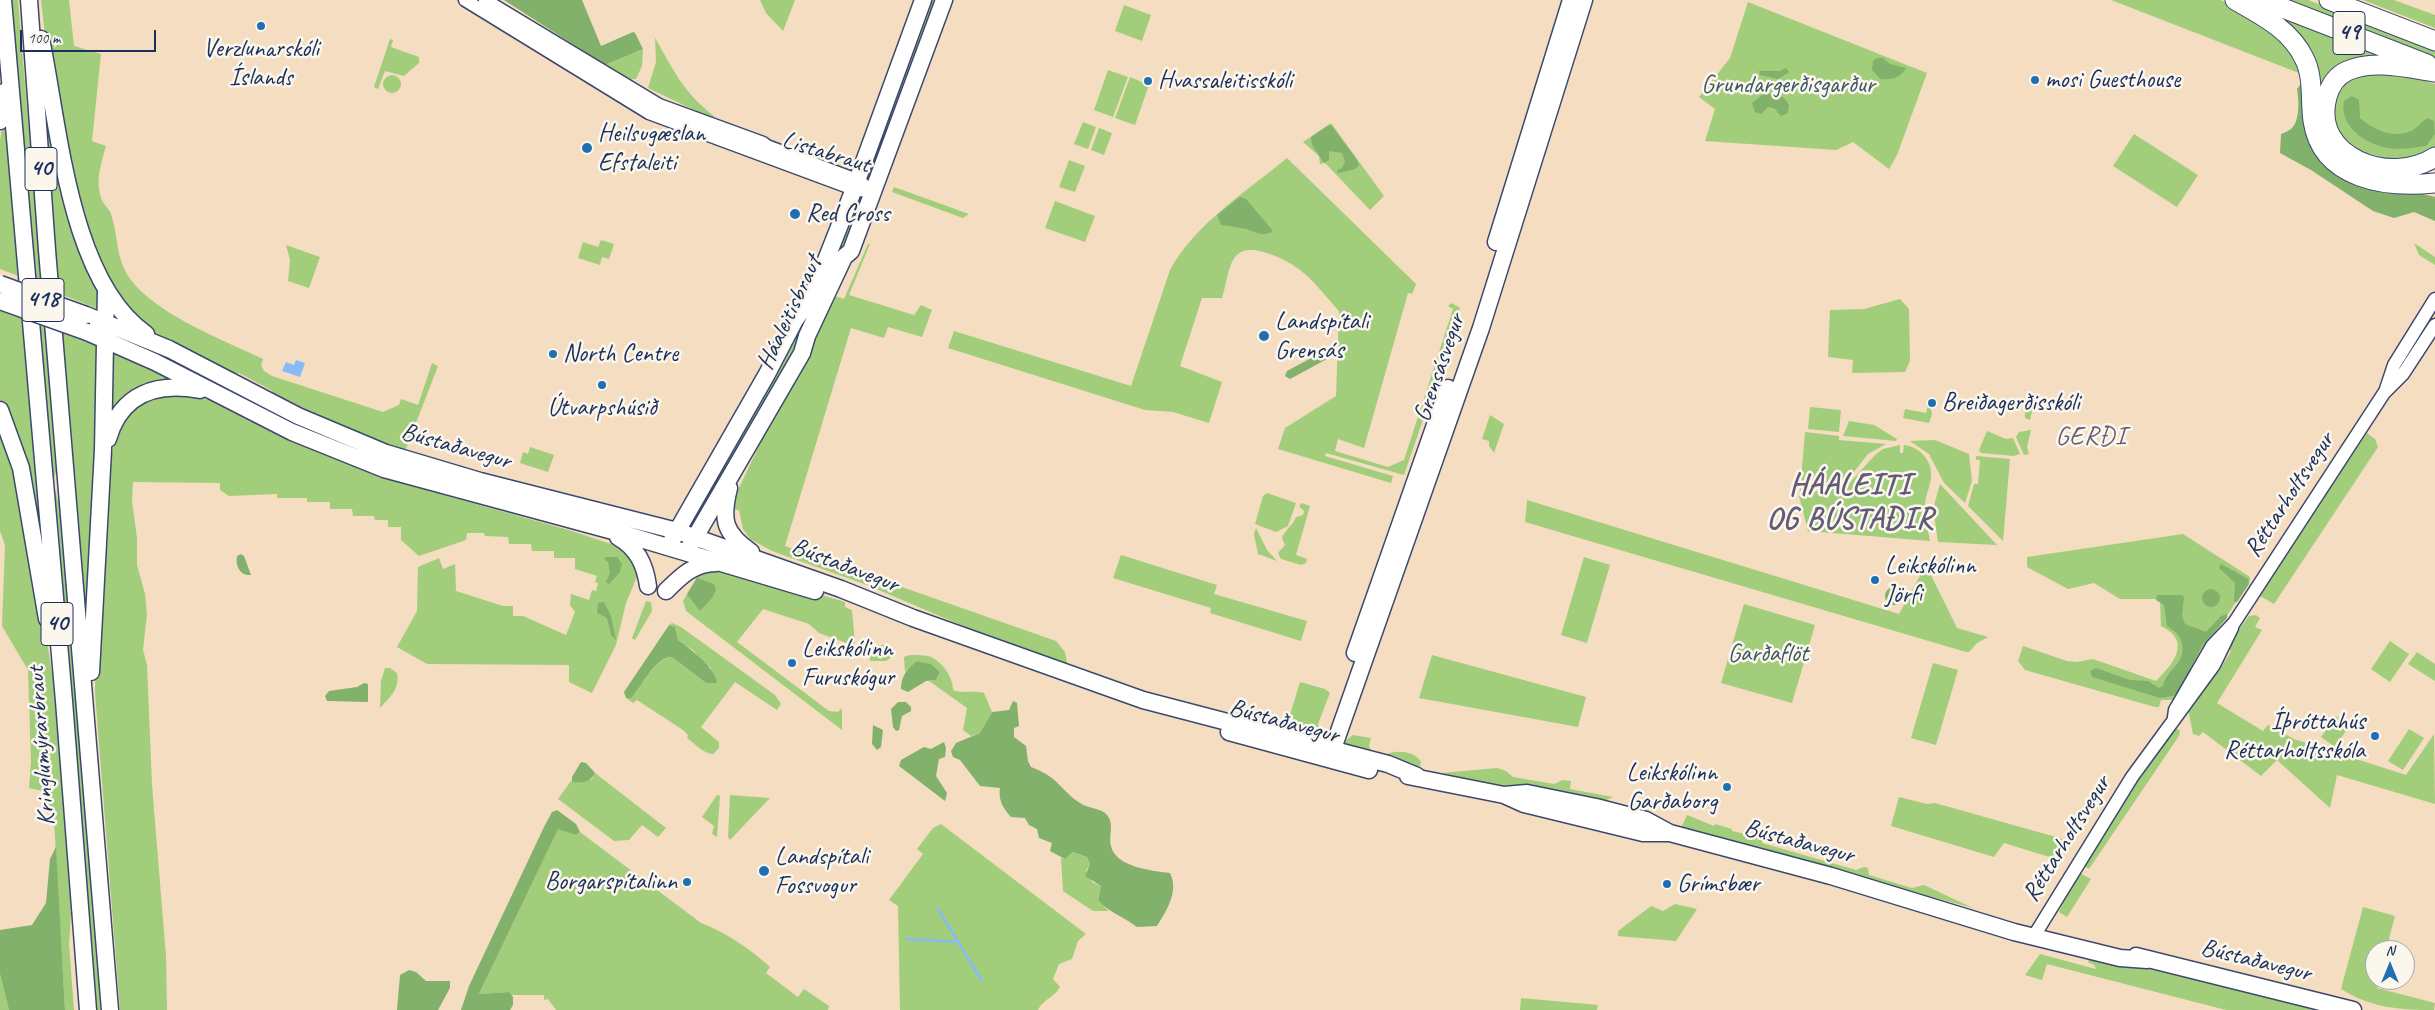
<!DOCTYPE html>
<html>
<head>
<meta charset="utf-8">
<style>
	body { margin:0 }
	#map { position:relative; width:2435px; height:1010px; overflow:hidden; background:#f4ddc0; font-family:Caveat,sans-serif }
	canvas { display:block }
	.north { position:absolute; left:2365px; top:940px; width:50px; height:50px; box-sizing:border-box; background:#fbf7ec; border:1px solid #a1a7b3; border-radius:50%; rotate:0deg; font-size:14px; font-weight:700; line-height:20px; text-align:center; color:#1b2f5e }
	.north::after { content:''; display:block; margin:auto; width:18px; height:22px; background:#1f6fb2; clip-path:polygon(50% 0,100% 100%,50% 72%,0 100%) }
	.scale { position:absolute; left:20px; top:30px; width:136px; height:22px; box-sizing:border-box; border:2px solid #1b2f5e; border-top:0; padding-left:6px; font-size:15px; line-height:18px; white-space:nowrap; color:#1b2f5e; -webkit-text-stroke:4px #fbf7ec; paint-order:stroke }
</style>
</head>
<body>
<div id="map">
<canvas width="2435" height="1010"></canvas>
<div class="north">N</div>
<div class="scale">100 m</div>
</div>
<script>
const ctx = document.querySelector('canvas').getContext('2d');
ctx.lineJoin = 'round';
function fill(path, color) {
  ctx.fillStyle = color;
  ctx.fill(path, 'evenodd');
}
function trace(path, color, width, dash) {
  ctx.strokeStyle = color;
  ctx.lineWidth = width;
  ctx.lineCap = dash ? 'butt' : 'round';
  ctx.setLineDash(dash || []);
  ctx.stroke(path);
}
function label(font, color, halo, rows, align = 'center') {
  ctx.font = font + ' Caveat,sans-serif';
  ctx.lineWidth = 5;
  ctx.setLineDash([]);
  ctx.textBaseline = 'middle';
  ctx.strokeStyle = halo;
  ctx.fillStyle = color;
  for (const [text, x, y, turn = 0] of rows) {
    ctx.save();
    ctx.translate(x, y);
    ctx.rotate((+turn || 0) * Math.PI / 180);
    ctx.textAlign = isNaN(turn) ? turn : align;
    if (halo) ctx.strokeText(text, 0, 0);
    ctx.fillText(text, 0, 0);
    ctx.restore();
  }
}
const green = new Path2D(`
	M10 0H18L42 287 32 284Z
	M41 0H69L74 46 101 54 92 141 106 146C101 165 94 183 103 202 105 206 110 210 111 214 117 231 116 249 123 266 140 309 222 339 263 359L261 365 264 371 272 376 383 412 399 405 401 399 418 405 432 363 438 366 406 449 402 451 279 400 271 390 239 373 225 374 170 344 145 327 128 312 90 247 46 44Z
	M760 0H795L783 31 766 13Z
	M927 0H939L874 176 866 173Z
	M2111 0H2221L2282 34 2304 75Z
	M2280 0H2308L2435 49V59Z
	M2363 0H2394L2435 15V28Z
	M1748 2 1927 73 1897 155 1889 169 1853 142 1836 150 1705 141 1715 109 1699 97 1730 58Z
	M1124 5 1151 15 1142 41 1115 31Z
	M2264 10 2402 63H2358L2318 109 2316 82Z
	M655 38C675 72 682 91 714 116L713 119 648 88 656 62Z
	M390 39 393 40 391 47 419 57V63L404 76 385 71 378 89 374 87Z
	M36 42 103 295V311L58 293Z
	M643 49 642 66 636 79 625 80 605 65Z
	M1108 70 1128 77 1113 117 1094 110Z
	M2361 72H2397L2435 84V150L2410 163 2362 152 2342 136 2333 124V94L2342 80Z
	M383 84a9 9 0 1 1 18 0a9 9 0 1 1-18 0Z
	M1130 77 1149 85 1135 125 1115 118Z
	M7 98 21 277 0 269V140Z
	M1083 122 1096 127 1088 149 1074 144Z
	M1331 123 1384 196 1370 210 1325 163 1320 164 1319 156 1303 142Z
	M1099 128 1112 133 1104 155 1091 150Z
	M2134 134 2198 175 2177 207 2113 166Z
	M1287 158 1416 284 1412 294 1408 293 1364 448 1338 439 1335 451 1388 467 1404 460 1453 309 1448 306 1451 303 1459 307 1460 312 1404 475 1326 453 1325 456 1393 476 1391 483 1278 449 1285 428 1336 396 1339 311C1313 282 1301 262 1260 251 1252 249 1241 249 1235 257 1228 266 1226 286 1222 298H1202L1180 366 1222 382 1209 423 1173 412 1145 410 948 348 954 331 1131 386 1170 270C1196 223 1246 192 1287 158Z
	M1069 160 1085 166 1075 192 1059 187Z
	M894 187 969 214 963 218 892 192Z
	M1055 201 1095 216 1085 242 1045 228Z
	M855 203 863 205 804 335 697 523 688 521Z
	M601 240 614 244 609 259 602 257 600 265 578 258 583 242 598 247Z
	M2414 243 2435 257V265L2419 255Z
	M868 244H870L849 295 914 315 921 305 932 310 922 337 888 327 884 338 851 328 785 546 1056 641 1065 652 1069 671 867 585 772 551 750 539 743 529 739 510 729 509 828 300 835 296 844 299Z
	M286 245 320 257 309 288 288 281 290 260Z
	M1900 299 1909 309 1910 361 1905 372 1852 373 1853 360 1828 357 1830 310 1864 309Z
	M0 309 26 320 55 637 15 434 0 399Z
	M34 322 47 327 58 464 54 479 51 474Z
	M62 333 100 347 87 641Z
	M113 348 188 384H174L110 419Z
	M178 394 215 401 347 462 405 484 572 531 635 552 639 572 626 603 616 645 592 693 569 682V665L427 664 397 647 417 611 418 567 439 558 443 569 455 564 456 591 503 606H513V616H523L566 635 575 612 570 605 571 594 589 600 592 590 596 591 598 583 595 582 597 576 575 569V558H554V551H532L531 544H509L508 537 485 536 484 533H467L466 540 419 556 401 540V527H388V520H375L374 516H353L352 509H330V502H307V498H277V494L229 496 220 490V483L133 482 132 501 137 538V565L145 594 147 614 143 650 147 665 152 785 166 956 167 1010H120L95 693C95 638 101 583 106 528 109 494 106 450 124 420 134 404 161 397 178 394Z
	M2036 394 2030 420 2025 418C2024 410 2029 398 2036 394Z
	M1929 401 1932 414 1929 423 1903 418 1905 409 1926 413Z
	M1810 407 1841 410 1839 432 1808 429Z
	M1490 415 1504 424 1494 453 1489 446V441L1482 439Z
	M0 420 8 442 32 546 53 679 66 826 71 914 69 944 74 1010H65L54 821 43 791 29 788 31 762 28 670 2 626 5 545 0 531Z
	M1849 421 1874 425 1897 439 1896 441 1843 436Z
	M2031 430 2027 447 2029 454 2024 455 2016 437 2019 432Z
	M1987 431 2006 439 2013 438 2020 454 2014 456 1981 453 1979 450Z
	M1805 432 1839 436V440L1886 444 1868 454 1843 486 1828 485 1800 491Z
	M2367 433 2375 439 2378 447 2274 604 2258 595Z
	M1935 440 1969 454 1972 481 1965 503 1944 483 1929 454 1910 441Z
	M1900 445V453H1903L1904 445C1920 447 1933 461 1931 478 1930 487 1925 496 1925 505 1924 517 1928 529 1930 541L1808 531 1799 496 1825 489H1844L1875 455 1883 449Z
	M530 447 554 455 548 472 520 463 523 452 528 454Z
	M1976 456 2010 459 2003 541 1968 506 1974 484H1978L1980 460H1976Z
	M1940 484 1997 545 1938 542 1933 509Z
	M55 490 60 507 104 1010H97L80 799 52 498Z
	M1267 493 1296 503 1288 526 1276 532 1255 524 1263 496Z
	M1527 500 1899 614 1926 565 1957 628 1988 637 1977 643 1969 652H1966L1525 522Z
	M1302 503 1310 506 1296 555 1307 559 1306 563 1301 565 1281 559 1278 553 1285 545 1282 538C1284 531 1293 525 1296 517L1303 515 1304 511 1299 506Z
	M1256 528 1267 550 1277 561 1258 554 1254 534Z
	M2183 534 2250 577V581L2222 623 2200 651 2173 700H2161L2159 707H2155L2025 670 2018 661 2023 646 2067 661 2077 662 2093 659 2156 681C2174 663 2192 641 2161 626L2160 599H2120L2094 583 2068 589 2027 567V557Z
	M1121 555 1217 585 1214 594 1307 621 1301 641 1210 613 1211 608 1113 578Z
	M1584 557 1610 565 1587 643 1561 635Z
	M723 566 845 602V607L852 610 855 643 852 645 819 633 809 624 763 609 737 642 829 711 838 712 842 708V730L686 611 683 601 703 567Z
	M646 601 651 602 652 611 635 640 632 638Z
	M1744 604 1815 625 1792 703 1721 683Z
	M2256 615 2260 618 2255 627 2262 630 2217 703 2263 731 2268 725 2294 739 2406 775 2434 734 2435 804 2337 775 2330 808 2277 760 2261 776 2203 732 2199 736 2193 734 2188 709 2215 672 2218 673 2231 651 2226 647 2249 616Z
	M672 623 681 627 775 695 781 704 777 710 735 682 701 727 719 742V748L713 754C704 754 694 743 687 738L688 735 683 730 637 700 633 703 626 698 631 697C642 686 656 657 672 657L706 683 711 668 704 664 694 651 678 640 675 627 669 625Z
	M2390 641 2409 654 2390 682 2371 669Z
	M871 645H887L894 649V655L886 661H870L868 649Z
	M2417 652 2435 664V681L2408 664Z
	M910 655C916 655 925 655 931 657 943 663 953 677 953 690 963 694 973 690 984 693L992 712 980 733 971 736 963 730 967 708 929 681 936 680 940 672 931 664 917 661 905 672 904 657Z
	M1432 655 1586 697 1578 727 1419 698Z
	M1933 663 1958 670 1936 745 1911 738Z
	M385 668H390L397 673C400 689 390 697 380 708L381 681Z
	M1300 682 1325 689 1330 693 1318 724 1320 733 1311 737 1185 704 1286 728Z
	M2336 716 2349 726 2335 747 2321 737Z
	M2176 728 2180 731 2179 736 2089 869 2082 865 2160 744Z
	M2409 729 2424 738 2403 770 2388 761Z
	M1353 735 1371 738 1369 746 1372 753 1383 756C1393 749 1415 750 1421 762L1420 766 1415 768 1345 748V741Z
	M1497 768 1506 771 1513 777 1554 784 1563 780 1571 781 1570 789 1613 797 1602 802 1510 789 1441 773Z
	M595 773 666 828 658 837 642 825 629 840 614 841 558 799 571 781 572 782 592 779Z
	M717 795 720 796 717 837 712 834 714 826 702 817Z
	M730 795 770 798 730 840 728 837Z
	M1899 797 1927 804 1935 803 2063 839 2056 859 2004 843 1994 857 1891 826Z
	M1687 815 1714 826 1715 824 1732 829V831L1763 838 1762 843 1856 870 1864 867 1868 868 1869 875 1912 888 1924 885 1973 908 1680 830Z
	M941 824 1086 934 1078 941 1072 959 1059 964 1053 979 1060 987C1054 998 1043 999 1038 1010H900L898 906 889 900 923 854 917 849 933 828Z
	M558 828 576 835 580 832 701 923C726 932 750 949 770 967L766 973 798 997 804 989 829 1006 828 1010H556L548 999 544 1000V995H511L509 992 479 994Z
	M1073 852 1087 857 1090 864 1086 871 1092 882 1101 886 1098 899 1108 911H1093L1063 891 1061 858 1065 859Z
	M2080 873 2091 879 2067 917 2059 912 2067 893Z
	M1675 904 1697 909 1676 941 1618 936V931L1651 906 1663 911Z
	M2363 907 2395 916 2386 950H2375V980H2379L2377 988 2435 1003 2434 1010C2400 1010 2371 1008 2341 989Z
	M2040 954 2096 969 2094 965 2088 962 2091 955 2319 1010H2226L2047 964 2042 980 2025 975Z
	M0 974 9 1010H0Z
	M1521 998 1598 1005 1597 1010H1520Z`);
const forest = new Path2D(`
	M504 0H582L601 46 633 32 635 33 643 49 605 65Z
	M1877 58H1883L1890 64 1906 68C1901 78 1891 80 1880 79L1872 70 1873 61Z
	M1786 68 1789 72 1778 79 1760 75 1759 71H1780Z
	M2300 85 2306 88 2311 123 2403 189 2435 197V221L2414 212 2394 218 2373 211 2311 170 2280 153 2281 134C2284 133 2289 131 2292 128 2300 120 2299 99 2297 89Z
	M1773 93 1784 98 1789 105 1788 113 1781 116 1774 108 1768 107 1761 114 1755 112 1752 103 1762 95Z
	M2352 96 2359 100 2360 118C2374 130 2393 139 2411 131 2417 128 2422 122 2427 118L2434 121 2435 134 2426 146C2413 148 2400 150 2387 148 2364 143 2339 126 2344 101Z
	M1329 125 1332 126 1357 160 1359 165 1355 169 1338 173 1337 170 1342 168 1345 162 1342 153 1329 151V160L1324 163 1312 145 1311 137Z
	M1240 197 1246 199 1273 231C1261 238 1258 232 1246 229 1238 227 1229 226 1221 225L1217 215Z
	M1315 356 1327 359 1290 379 1285 376 1287 371Z
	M241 554 244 556 251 575C240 576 235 566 237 556Z
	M606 557H617L622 564 620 572 609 584 606 582 610 573 608 562 604 559Z
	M2221 564 2248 579 2249 584 2237 602H2234L2235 583 2219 568Z
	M697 578 714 584 716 590 712 598 700 611 687 594Z
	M1885 596a9 9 0 1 1 18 0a9 9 0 1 1-18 0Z
	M2202 598a9 9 0 1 1 18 0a9 9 0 1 1-18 0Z
	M2157 595H2182L2184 597 2182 616 2185 624 2206 632 2221 616 2227 614V618L2203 644 2179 691 2173 696 2160 698 2092 677 2090 671 2096 668 2130 680 2148 681 2159 688 2163 686C2166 669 2186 665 2182 644 2180 635 2175 631 2167 626L2164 605 2156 600Z
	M604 602 611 616 616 640 611 635 607 618 597 613 598 603Z
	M669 625 675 627 678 640C690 648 716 669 717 683H706L672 657C656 656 642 686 631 698H626L624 692Z
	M917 661 931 664 940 672 936 680 926 681 908 692 901 689C901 676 907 669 917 661Z
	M364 683 368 684V702L327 701 325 696 329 691 357 687Z
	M1013 701 1017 703 1019 726 1014 728V737L1026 746 1028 761 1031 767C1059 777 1060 790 1080 803 1087 808 1098 808 1105 813 1116 823 1108 834 1111 846 1115 867 1153 871 1170 873 1179 891 1167 910 1157 926L1137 927C1123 916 1109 913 1098 900L1101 886 1085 876 1090 864 1087 857 1073 852 1065 859 1050 851 1052 843 1039 838 1037 829 1029 825 1025 818 1011 817C1003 808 998 800 1000 788L980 786 960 760 953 757 951 751 956 743 980 733 992 712 1009 710Z
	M898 702H906L911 707V711L902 716 899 730 896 731 893 727 891 709Z
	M873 725 883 730 881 747 877 750 872 744Z
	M944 742 946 748 945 757 939 759 936 776 947 793 945 801 899 766 901 760 924 747 931 749Z
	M581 762 586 763 595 773C590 783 582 783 572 782V777Z
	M557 810 576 824 580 832 576 835 558 829 479 994 509 992 513 997V1005L510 1010H461L469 986 544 827 552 812Z
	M56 847 65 1010H9L0 974V930L32 925 46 903 50 859Z
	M409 970 416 972 426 981H450V988L438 1010H397L400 975Z`);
const water = new Path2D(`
	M296 360 305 363 300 377 282 371 286 362 294 365Z`);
const stream = new Path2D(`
	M938 909 982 981
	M907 939 958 942`);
const minor = new Path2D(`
	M465 0 649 113 854 189 874 192
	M485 0 659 105 763 143 767 146 857 180 864 185
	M2386 389 2394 365 2435 299
	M2174 717 2175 710 2212 646 2234 623 2384 393 2403 374 2435 325
	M2034 936 2132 777 2214 665 2232 628`);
const major = new Path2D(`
	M3 0 64 701 88 1010
	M29 0 47 250 110 1010
	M41 39C59 125 69 281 146 334
	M0 121 4 92
	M1496 242 1571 0
	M86 315 169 349 298 416 386 453 480 481 677 531 841 589 913 618 1143 700 1388 764 1417 776
	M87 332 155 362 292 432 384 469 624 534 815 591
	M0 410 21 468 47 619
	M108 439C121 393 157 382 200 390
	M729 488C721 520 724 533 751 552
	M618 537C637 548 645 564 648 586
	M672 540 767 374 795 320 811 298 854 189 923 0
	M690 546 802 353 807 336 844 257 851 251 944 0
	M666 591C681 576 694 563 716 563
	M1355 653 1448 388
	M91 672 103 450 106 290
	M1229 732 1369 770
	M1330 757 1481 328 1584 0
	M1408 776 1504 795 1524 804 1643 833H1669
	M1504 795 1527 793 1596 807 1646 820 1670 833 1831 876 2014 932 2120 958 2147 960
	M2136 956 2353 1010`);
const highway = new Path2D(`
	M2235 0C2261 15 2290 29 2304 58 2314 77 2310 100 2313 121 2322 180 2387 188 2435 183
	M2262 0 2427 64
	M2329 0 2435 41
	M2435 72C2408 68 2373 59 2347 71 2336 76 2330 86 2327 97 2311 158 2391 186 2435 157`);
const majorBridge = new Path2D(`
	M0 284 86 315
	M0 301 87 332`);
const markers = [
	[261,26,5,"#1f6fb2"],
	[2035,80,5,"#1f6fb2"],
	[1148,81,5,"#1f6fb2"],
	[587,148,6,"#1f6fb2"],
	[795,214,6,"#1f6fb2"],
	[1264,336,6,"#1f6fb2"],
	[553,354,5,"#1f6fb2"],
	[602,385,5,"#1f6fb2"],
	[1932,403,5,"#1f6fb2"],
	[1875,580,5,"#1f6fb2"],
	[792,663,5,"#1f6fb2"],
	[2375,736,5,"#1f6fb2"],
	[1727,787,5,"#1f6fb2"],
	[764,871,6,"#1f6fb2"],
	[687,882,5,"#1f6fb2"],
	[1667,884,5,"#1f6fb2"]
];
const shields = [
	[2349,33,32],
	[41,169,32],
	[43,300,42],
	[57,624,32]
];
const shieldNames = [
	["49",2349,33],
	["40",41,169],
	["418",43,300],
	["40",57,624]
];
const poiNames = [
	["Verzlunarskóli",261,49,"center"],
	["Íslands",261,78,"center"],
	["mosi Guesthouse",2045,80],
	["Hvassaleitisskóli",1158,81],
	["Heilsugæslan",598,134],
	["Efstaleiti",598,163],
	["Red Cross",806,214],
	["Landspítali",1275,322],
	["Grensás",1275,351],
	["North Centre",563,354],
	["Breiðagerðisskóli",1942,403],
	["Útvarpshúsið",602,408,"center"],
	["Leikskólinn",1885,566],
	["Jörfi",1885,595],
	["Leikskólinn",802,649],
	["Furuskógur",802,678],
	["Íþróttahús",2365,722,"right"],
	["Réttarholtsskóla",2365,751,"right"],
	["Leikskólinn",1717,773,"right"],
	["Garðaborg",1717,802,"right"],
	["Landspítali",775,857],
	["Fossvogur",775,886],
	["Borgarspítalinn",677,882,"right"],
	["Grímsbær",1677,884]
];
const parkNames = [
	["Grundargerðisgarður",1788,85],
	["Garðaflöt",1768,654]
];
const streetNames = [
	["Listabraut",826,153,17],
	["Háaleitisbraut",790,313,-65],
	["Grensásvegur",1440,368,-71],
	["Bústaðavegur",456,447,16],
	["Réttarholtsvegur",2290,495,-57],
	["Bústaðavegur",845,566,21],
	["Bústaðavegur",1284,722,15],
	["Kringlumýrarbraut",42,746,-94],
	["Réttarholtsvegur",2067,839,-58],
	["Bústaðavegur",1799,842,15],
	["Bústaðavegur",2256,961,14]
];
const neighbourhoodNames = [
	["GERÐI",2091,437]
];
const districtNames = [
	["HÁALEITI",1850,486],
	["OG BÚSTAÐIR",1850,520]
];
fill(green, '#a2ce7b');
fill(forest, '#81b16b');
fill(water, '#87bbf5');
trace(stream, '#87bbf5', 2.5);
trace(minor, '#3c496d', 15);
trace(major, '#3c496d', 19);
trace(highway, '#3c496d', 21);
trace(minor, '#fff', 12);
trace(major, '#fff', 16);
trace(highway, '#fff', 19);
trace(majorBridge, '#3c496d', 19, []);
trace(majorBridge, '#fff', 16);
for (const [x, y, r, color] of markers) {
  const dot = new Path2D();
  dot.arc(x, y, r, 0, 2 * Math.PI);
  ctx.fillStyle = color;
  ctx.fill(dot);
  trace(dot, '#fbf7ec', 2);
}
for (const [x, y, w] of shields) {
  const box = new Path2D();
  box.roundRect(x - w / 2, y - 21.5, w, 43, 4);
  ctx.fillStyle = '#fbf7ec';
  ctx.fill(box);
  trace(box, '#1b2f5e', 1);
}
label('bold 24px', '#1b2f5e', null, shieldNames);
label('25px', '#1b2f5e', '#fbf7ec', poiNames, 'left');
label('25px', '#3d5765', '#fbf7ec', parkNames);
label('25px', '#1b2f5e', '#fbf7ec', streetNames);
ctx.letterSpacing = '1px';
label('26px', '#635b78', '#fbf7ec', neighbourhoodNames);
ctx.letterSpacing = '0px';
ctx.letterSpacing = '1px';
label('bold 30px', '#635b78', '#fbf7ec', districtNames);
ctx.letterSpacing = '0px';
</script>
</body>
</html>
